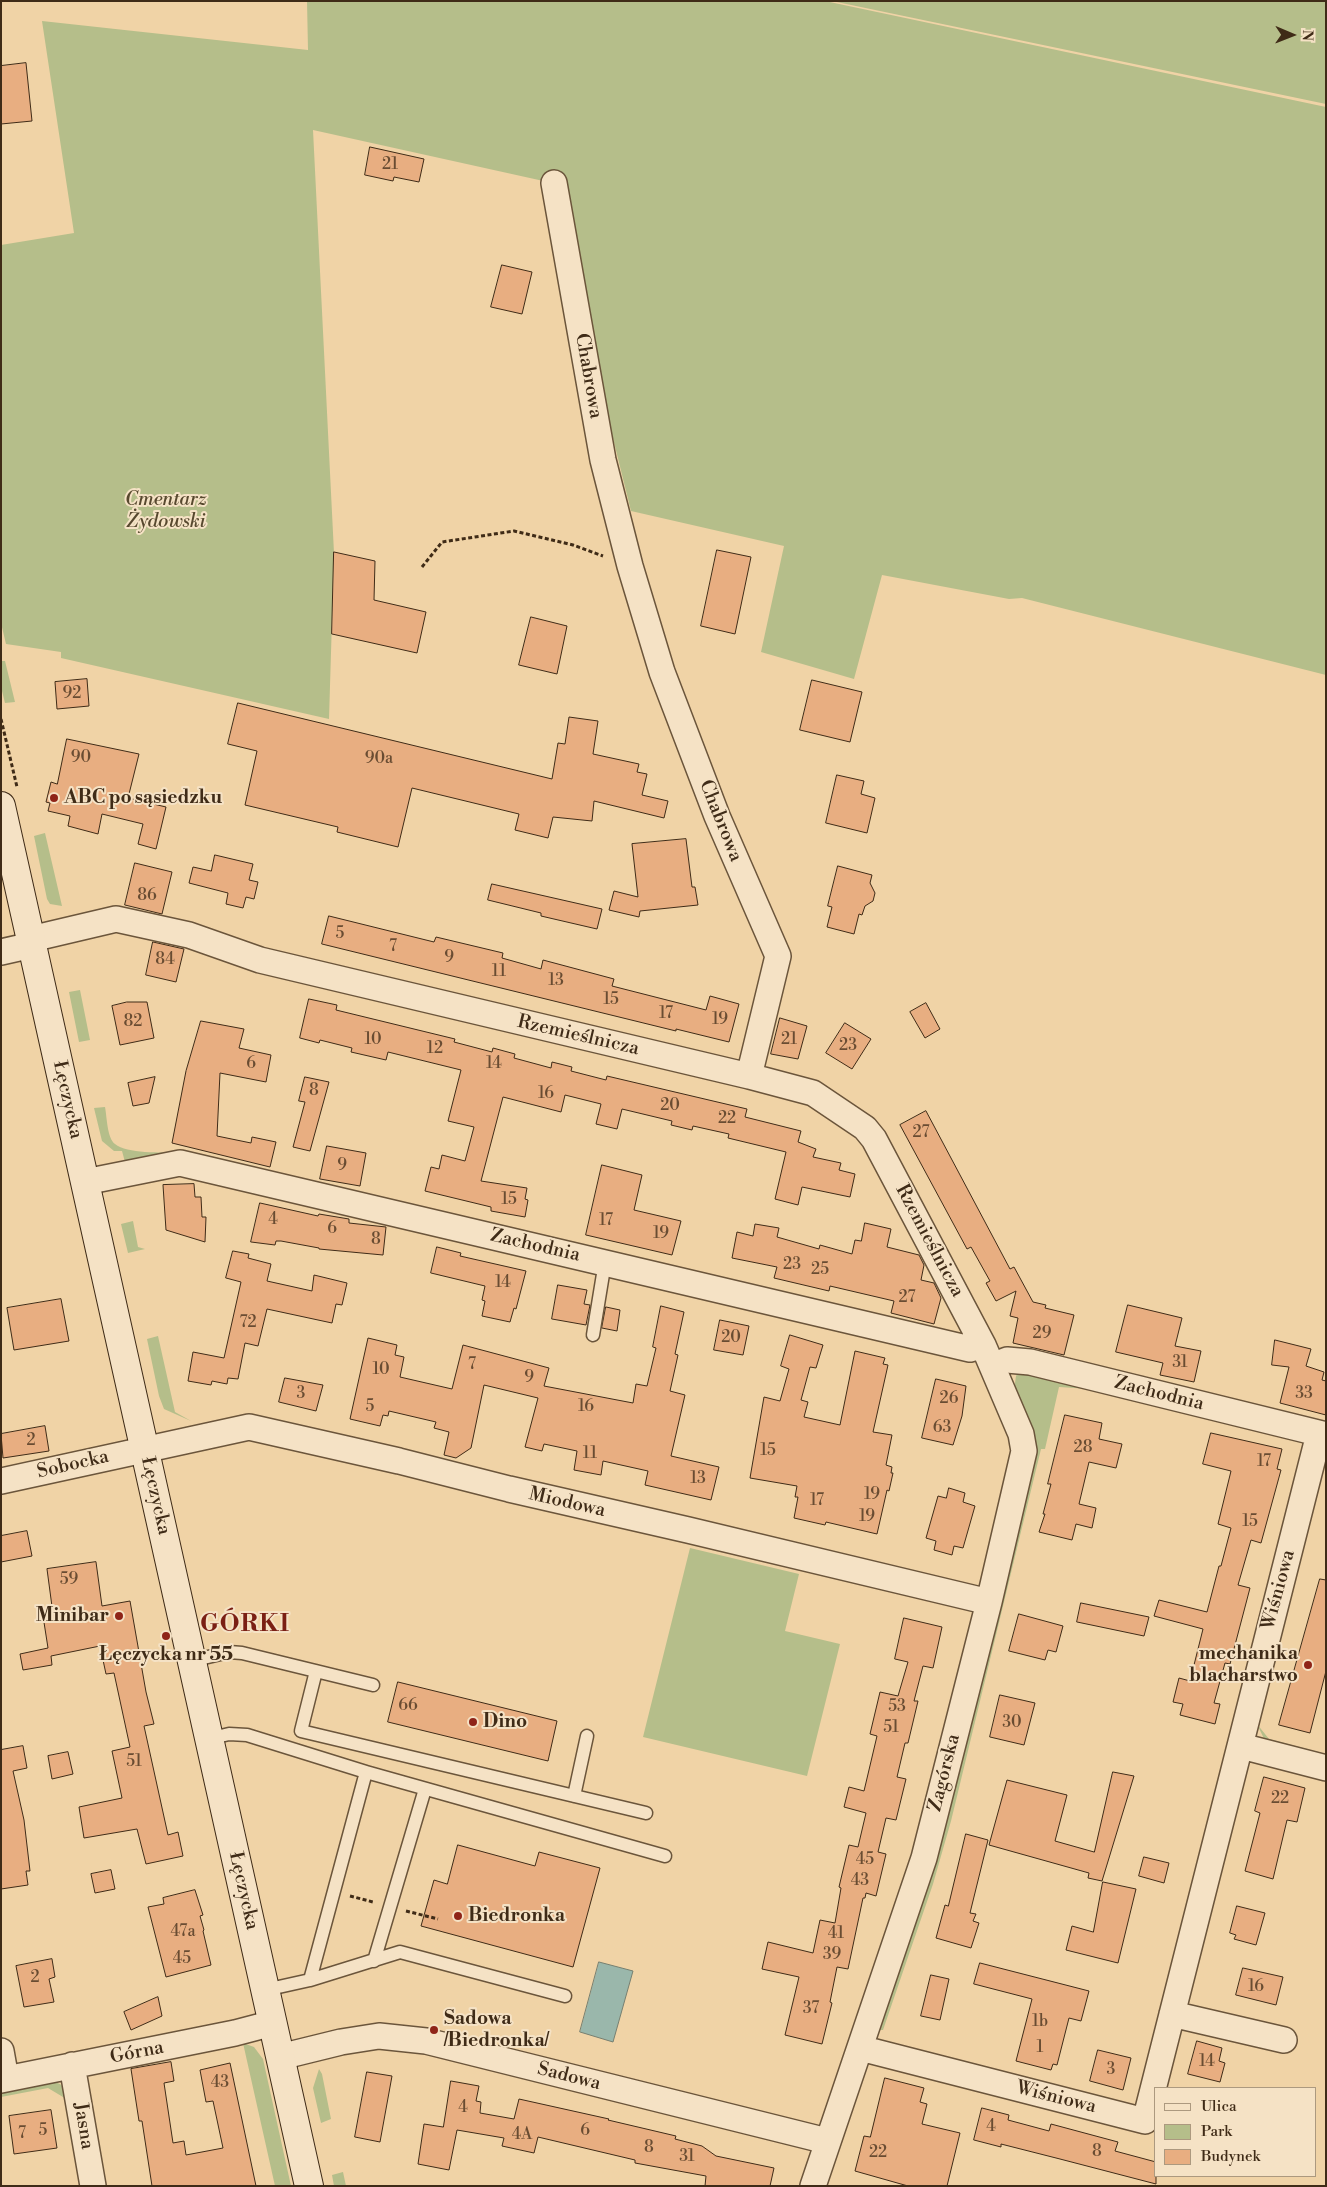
<!DOCTYPE html>
<html>
<head>
<meta charset="utf-8">
<style>
	body { margin:0 }
	#map { position:relative; width:1327px; height:2187px; overflow:hidden; background:#f0d3a6; font-family:"Libre Bodoni",serif }
	canvas { display:block }
	.frame { position:absolute; inset:0; border:2px solid #3f2b17; pointer-events:none }
	.legend { position:absolute; left:1154px; top:2087px; width:162px; height:90px; box-sizing:border-box; background:#f5e2c5; border:1px solid #ac997f; margin:0; padding:6px 9px; list-style:none; font-size:15px; color:#3f2b17 }
	.legend li { display:flex; align-items:center; gap:10px; height:25px }
	.legend b { width:25px; border:1px solid #ac997f }
	.north { position:absolute; left:1267px; top:10px; width:50px; height:50px; -webkit-text-stroke:4px #f5e2c5; paint-order:stroke; rotate:91deg; font-size:14px; font-weight:700; line-height:20px; text-align:center; color:#3f2b17 }
	.north::after { content:''; display:block; margin:auto; width:18px; height:22px; background:#3f2b17; clip-path:polygon(50% 0,100% 100%,50% 72%,0 100%) }
</style>
</head>
<body>
<div id="map">
<canvas width="1327" height="2187"></canvas>
<div class="frame"></div>
<ul class="legend">
<li><b style="height:6px;background:#f5e2c5"></b>Ulica</li>
<li><b style="height:14px;background:#b5be8a"></b>Park</li>
<li><b style="height:14px;background:#e8ae81"></b>Budynek</li>
</ul>
<div class="north">N</div>
</div>
<script>
const ctx = document.querySelector('canvas').getContext('2d');
ctx.lineJoin = 'round';
function fill(path, color) {
  ctx.fillStyle = color;
  ctx.fill(path, 'evenodd');
}
function trace(path, color, width, dash) {
  ctx.strokeStyle = color;
  ctx.lineWidth = width;
  ctx.lineCap = dash ? 'butt' : 'round';
  ctx.setLineDash(dash || []);
  ctx.stroke(path);
}
function label(font, color, halo, rows, align = 'center') {
  ctx.font = font + ' "Libre Bodoni",serif';
  ctx.lineWidth = 4;
  ctx.setLineDash([]);
  ctx.textBaseline = 'middle';
  ctx.strokeStyle = halo;
  ctx.fillStyle = color;
  for (const [text, x, y, turn = 0] of rows) {
    ctx.save();
    ctx.translate(x, y);
    ctx.rotate((+turn || 0) * Math.PI / 180);
    ctx.textAlign = isNaN(turn) ? turn : align;
    if (halo) ctx.strokeText(text, 0, 0);
    ctx.fillText(text, 0, 0);
    ctx.restore();
  }
}
const green = new Path2D(`
	M307 1H825L1326 107V675L1022 598 1009 599 882 575 854 679 761 652 784 546 631 511 607 414 566 186 313 130 334 553 329 719 61 658V652L6 644 1 623V245L74 233 42 21 308 50Z
	M832 1H1326V104Z
	M1 661H5L15 702 5 703 1 687Z
	M45 833 62 906 50 904 47 899 34 836Z
	M80 990 90 1040 79 1042 69 992Z
	M105 1107C107 1117 107 1138 115 1144 127 1154 162 1152 177 1153L125 1162 122 1151H114L102 1141 94 1108Z
	M133 1221 138 1247 145 1249 128 1253 121 1224Z
	M158 1336 175 1412 191 1421 164 1409 159 1396 147 1339Z
	M1019 1372 1090 1389 1059 1387 1045 1449H1041L951 1821 933 1884 883 2030H875L1023 1501 1014 1390 1016 1376Z
	M690 1548 799 1574 785 1631 840 1644 807 1776 643 1737Z
	M1257 1724 1269 1739 1326 1754V1760L1267 1745Z
	M243 2043 254 2047 263 2059 291 2186H275Z
	M319 2069 322 2074 331 2119 321 2123 313 2088Z
	M47 2081C61 2082 66 2086 68 2100L48 2088 1 2097V2090Z
	M343 2172 346 2186H334L332 2175Z`);
const water = new Path2D(`
	M599 1962 633 1971 613 2042 580 2032Z`);
const building = new Path2D(`
	M26 63 32 121 1 124V66Z
	M370 147 424 159 419 182 394 177 393 181 365 175Z
	M502 265 532 272 522 314 491 307Z
	M717 550 751 557 735 634 701 626Z
	M334 552 375 561 374 600 426 612 417 653 332 634Z
	M531 617 567 626 557 674 519 665Z
	M87 679 89 706 57 709 55 682Z
	M812 680 862 692 850 742 800 730Z
	M238 703 552 779 558 743 565 744 569 717 598 721 593 754 639 764 637 772 647 774 642 795 668 801 664 818 594 801 592 821 553 817 548 838 515 830 519 814 412 788 398 847 337 832 338 827 245 805 257 751 228 744Z
	M67 739 139 754 128 798 166 807 156 849 138 844 143 824 102 814 98 834 68 826 70 816 48 811 50 803 46 802 51 782 57 784Z
	M837 775 864 781 861 794 875 798 867 833 826 823Z
	M686 839 692 887H695L698 905 640 911 639 917 609 910 614 891 638 897 632 844Z
	M215 855 253 864 249 880 258 882 254 899 246 897 243 908 226 904 228 893 189 883 193 867 211 871Z
	M135 863 172 872 162 914 125 905Z
	M838 866 872 875 870 883 875 893 873 901 865 906 862 915 859 914 854 934 827 927 832 907 828 906Z
	M492 884 602 909 597 929 541 916V913L488 900Z
	M329 916 434 942 436 937 503 953 502 958 541 969 543 960 614 979 612 986 706 1010 710 996 739 1004 729 1042 676 1029V1031L322 944Z
	M153 942 184 949 176 982 146 975Z
	M309 999 337 1005 336 1010 455 1039 454 1042 492 1052 493 1048 515 1054 514 1058 551 1068 552 1062 572 1067 571 1071 606 1080 607 1076 747 1109 745 1117 801 1131 798 1142 816 1149 813 1157 841 1163 839 1170 855 1174 850 1197 802 1187 798 1205 775 1199 786 1152 728 1138 729 1134 693 1126 692 1130 671 1125 672 1121 622 1109 617 1129 596 1124 601 1104 565 1095 561 1112 503 1097 481 1181 527 1188 525 1199 528 1200 525 1217 491 1211V1207L425 1191 431 1167 439 1169 442 1155 465 1161 474 1127 448 1121 461 1070 388 1052 386 1060 351 1052 352 1048 320 1040 319 1043 300 1038Z
	M127 1002H147L154 1038 120 1045 112 1006Z
	M926 1003 940 1029 925 1038 910 1012Z
	M780 1018 807 1026 798 1059 771 1054Z
	M201 1021 244 1029 239 1048 271 1055 266 1082 220 1073 217 1136 251 1143 252 1137 276 1142 270 1167 172 1143 186 1071Z
	M845 1023 871 1039 852 1069 826 1053Z
	M155 1077 149 1103 133 1106 128 1083Z
	M305 1077 329 1082 310 1151 293 1147 305 1102 299 1101Z
	M926 1111 1010 1269 1014 1267 1033 1302 1046 1305 1045 1308 1074 1315 1064 1355 1013 1343 1018 1318 1010 1316 1016 1291 996 1301 986 1283 990 1281 971 1247 967 1249 900 1125Z
	M327 1146 366 1153 360 1186 320 1179Z
	M602 1165 642 1175 634 1210 681 1221 672 1255 586 1235Z
	M194 1184 195 1197H201L202 1217H206L205 1242 166 1230 163 1185Z
	M260 1203 318 1216 319 1214 349 1219V1223L386 1227 383 1255 319 1249V1248L281 1241H276L275 1245 251 1242Z
	M865 1223 891 1229 887 1247 919 1255 924 1265 921 1280 934 1283 941 1298 934 1324 891 1313 894 1301 830 1286 829 1291 774 1278 777 1267 732 1258 737 1232 753 1236 755 1224 779 1228 777 1237 819 1249 820 1245 852 1254 855 1240 861 1241Z
	M437 1247 461 1253 460 1256 526 1271 516 1309 514 1308 510 1322 482 1316 485 1301 482 1300 485 1286 431 1273Z
	M233 1251 249 1254 248 1258 271 1264 267 1281 312 1291 314 1275 347 1283 342 1305 336 1304 332 1323 267 1309 258 1346 245 1343 238 1379 228 1378 227 1384 212 1381 211 1385 188 1381 193 1352 224 1358 241 1282 226 1278Z
	M558 1285 587 1290 584 1304 590 1305 586 1325 552 1319Z
	M61 1299 69 1341 14 1350 7 1308Z
	M1128 1305 1182 1318 1175 1346 1201 1351 1194 1382 1160 1375 1163 1363 1116 1352Z
	M661 1306 684 1312 675 1354 678 1355 670 1391 685 1395 671 1456 719 1467 711 1500 645 1485 648 1471 603 1461 601 1475 574 1470 577 1451 544 1444 542 1451 525 1447 538 1398 484 1385 471 1448 456 1458 444 1455 449 1432 434 1428 436 1422 389 1411 388 1416 383 1415 380 1426 350 1419 368 1338 397 1345 395 1355 404 1357 400 1377 452 1389 463 1345 549 1368 544 1386 633 1403 636 1384 647 1386 656 1348 653 1347Z
	M606 1307 620 1310 617 1331 602 1328Z
	M720 1320 749 1326 743 1355 714 1350Z
	M790 1335 823 1345 816 1368 810 1367 801 1400 808 1402 804 1417 840 1425 855 1351 885 1358 883 1364 888 1365 873 1432 892 1435 886 1465 892 1467 891 1473H893L889 1491 887 1490 877 1534 826 1522 825 1525 794 1518 798 1497H795L797 1486 750 1478 764 1397 780 1401 789 1369 781 1366Z
	M1275 1340 1311 1349 1306 1366 1324 1372 1322 1380 1326 1381V1415L1280 1403 1289 1367 1272 1365Z
	M285 1378 323 1385 316 1411 279 1402Z
	M936 1379 966 1386 962 1416 953 1445 922 1438Z
	M1065 1415 1102 1423 1099 1439 1122 1444 1116 1468 1089 1462 1079 1504 1096 1508 1092 1528 1076 1524 1072 1540 1039 1532 1045 1514H1043L1051 1484H1048Z
	M45 1426 49 1451 3 1458 1 1434Z
	M1211 1433 1282 1449 1277 1469 1281 1470 1261 1543 1251 1540 1238 1585 1250 1588 1230 1664 1225 1663 1214 1703 1220 1704 1215 1724 1180 1715 1183 1704 1173 1702 1179 1678 1190 1681 1203 1629 1154 1616 1159 1600 1207 1612 1219 1566H1221L1231 1528 1218 1524 1231 1471 1203 1464Z
	M949 1488 965 1493 963 1502 975 1506 963 1548 954 1546 952 1555 934 1550 936 1541 926 1538 938 1496 946 1498Z
	M27 1531 32 1556 1 1562V1536Z
	M96 1562 102 1606 130 1601 146 1692 154 1724 144 1726 168 1835 178 1832 183 1856 146 1864 137 1829 84 1838 79 1807 122 1798 112 1751 130 1747 114 1673 106 1674 100 1646 51 1656 52 1665 23 1670 20 1654 48 1648 43 1616 53 1614 47 1569Z
	M1320 1579 1326 1580V1671L1310 1733 1279 1725Z
	M1081 1603 1149 1617 1144 1636 1077 1622Z
	M1019 1614 1063 1626 1056 1652 1048 1650 1045 1660 1009 1651Z
	M904 1618 942 1627 933 1668 923 1666 914 1701H918L908 1743H905L897 1777 906 1779 896 1820 886 1818 878 1852 886 1854 876 1896 866 1893 865 1898H863L848 1969 837 1967 830 2002 832 2003 822 2044 785 2035 799 1977 762 1969 768 1942 813 1953 820 1920 835 1923 841 1888 839 1887 849 1845 858 1847 866 1813 844 1807 849 1787 864 1791 877 1736 870 1734 880 1692 898 1696 908 1662 895 1659Z
	M398 1682 557 1721 548 1761 388 1722Z
	M1000 1695 1035 1703 1024 1745 990 1737Z
	M23 1746 27 1768 13 1771 24 1820 30 1871H26L28 1885 1 1889V1750Z
	M68 1752 73 1774 52 1779 48 1756Z
	M1113 1772 1134 1776 1102 1881 1088 1878 1089 1873 989 1845 1007 1780 1067 1795 1055 1841 1094 1852Z
	M1264 1777 1305 1788 1297 1822 1287 1820 1273 1879 1245 1871 1260 1813 1255 1811Z
	M966 1834 988 1840 970 1913 976 1914 973 1921 979 1923 971 1948 936 1938 945 1905 948 1906Z
	M458 1845 535 1866 539 1852 600 1868 573 1967 421 1926 434 1880 447 1884Z
	M1144 1857 1169 1863 1164 1883 1139 1876Z
	M111 1870 115 1889 95 1893 91 1874Z
	M1103 1882 1136 1889 1118 1963 1066 1950 1072 1926 1093 1932Z
	M195 1890 203 1915 200 1916 204 1930 203 1931 211 1965 166 1977 148 1907 164 1904 163 1898Z
	M1237 1906 1265 1913 1256 1945 1234 1939 1236 1935 1230 1933Z
	M52 1959 55 1977 49 1979 54 2002 24 2007 16 1966Z
	M980 1963 1089 1991 1081 2021 1069 2018 1057 2065 1053 2064 1051 2070 1016 2061 1032 1999 974 1984Z
	M1243 1968 1283 1977 1276 2005 1236 1995Z
	M931 1975 949 1979 940 2020 921 2016Z
	M158 1997 162 2016 131 2030 124 2012Z
	M1197 2041 1222 2048 1219 2061 1225 2063 1220 2082 1188 2074Z
	M1098 2050 1131 2058 1123 2090 1090 2081Z
	M171 2062 174 2081 164 2083 173 2143 184 2141 186 2155 223 2148 213 2101 206 2102 200 2070 230 2063 256 2186H152L142 2121H139L131 2069Z
	M367 2072 392 2076 380 2142 355 2137Z
	M885 2078 924 2088 920 2102 927 2104 922 2124 960 2133 947 2186H908L855 2171 864 2136 870 2137Z
	M451 2081 479 2086 476 2101 481 2102 480 2113 514 2119 519 2099 609 2119 608 2120 676 2136 675 2139 702 2146 716 2156 774 2168 770 2186H705L706 2176 635 2163V2160L538 2137 534 2153 502 2146 504 2138 457 2130 449 2170 418 2164 424 2124 443 2127Z
	M982 2108 1009 2115 1008 2120 1049 2131 1051 2124 1118 2142 1115 2151 1156 2162V2184L1060 2159 1001 2144V2147L974 2140Z
	M51 2110 57 2148 14 2154 9 2116Z`);
const path = new Path2D(`
	M422 567 442 542 514 531 573 545 603 556
	M1 719 17 787
	M350 1896 373 1902
	M406 1911 438 1919`);
const service = new Path2D(`
	M593 1335 605 1262
	M191 1661 229 1652 242 1653 373 1685
	M316 1671 301 1731 646 1813
	M208 1739 229 1734 247 1735 366 1772 310 1980 265 1990
	M366 1772 665 1856
	M574 1796 587 1736
	M374 1961 425 1789
	M310 1980 400 1952 565 1996`);
const minor = new Path2D(`
	M554 183 603 460 630 566 662 672 717 816 778 956 749 1076
	M31 939 116 919 189 935 260 960 749 1076 813 1093 865 1128 874 1139 983 1345 1021 1434 1024 1451 989 1602 924 1858 813 2186
	M1 952 32 945
	M85 1182 180 1163 970 1349 983 1345
	M992 1366 1007 1360 1030 1362 1326 1435
	M1 1481 249 1427 399 1461 509 1489 688 1530 989 1602
	M1241 1746 1326 1768
	M1172 2014 1284 2040
	M860 2048 1145 2121 1319 1434
	M1 2051 6 2079
	M280 2057 341 2042 379 2036 426 2041 827 2141
	M72 2065 93 2186
	M1 2080 235 2033 273 2023`);
const secondary = new Path2D(`
	M1 806 309 2186`);
const markers = [
	[54,798,5,"#8f2418"],
	[119,1616,5,"#8f2418"],
	[166,1636,5,"#8f2418"],
	[1308,1665,5,"#8f2418"],
	[473,1722,5,"#8f2418"],
	[458,1916,5,"#8f2418"],
	[434,2030,5,"#8f2418"]
];
const numberNames = [
	["21",390,165],
	["92",72,694],
	["90",81,758],
	["90a",379,759],
	["86",147,896],
	["5",340,934],
	["7",393,947],
	["9",449,958],
	["84",165,960],
	["11",499,972],
	["13",556,981],
	["15",611,1000],
	["17",666,1014],
	["19",720,1020],
	["82",133,1022],
	["10",373,1040],
	["21",789,1040],
	["23",848,1046],
	["12",435,1049],
	["6",251,1064],
	["14",494,1064],
	["8",314,1091],
	["16",546,1094],
	["20",670,1106],
	["22",727,1119],
	["27",921,1133],
	["9",342,1166],
	["15",509,1200],
	["4",273,1220],
	["17",606,1221],
	["6",332,1229],
	["19",661,1234],
	["8",376,1240],
	["23",792,1265],
	["25",820,1270],
	["14",503,1283],
	["27",907,1298],
	["72",248,1323],
	["29",1042,1334],
	["20",731,1338],
	["31",1180,1363],
	["7",472,1365],
	["10",381,1370],
	["9",529,1378],
	["3",301,1394],
	["33",1304,1394],
	["26",949,1399],
	["5",370,1407],
	["16",586,1407],
	["63",942,1428],
	["2",31,1441],
	["28",1083,1448],
	["15",768,1451],
	["11",590,1454],
	["17",1264,1462],
	["13",698,1479],
	["19",872,1495],
	["17",817,1501],
	["19",867,1517],
	["15",1250,1522],
	["59",69,1580],
	["66",408,1706],
	["53",897,1707],
	["30",1012,1723],
	["51",891,1728],
	["51",134,1762],
	["22",1280,1799],
	["45",865,1860],
	["43",860,1881],
	["47a",183,1932],
	["41",836,1934],
	["39",832,1955],
	["45",182,1959],
	["2",35,1978],
	["16",1256,1987],
	["37",811,2009],
	["1b",1040,2022],
	["1",1040,2048],
	["14",1207,2062],
	["3",1111,2070],
	["43",220,2083],
	["4",463,2108],
	["4",991,2127],
	["5",43,2131],
	["6",585,2131],
	["7",22,2134],
	["4A",522,2135],
	["8",649,2148],
	["8",1097,2152],
	["22",878,2153],
	["31",687,2157]
];
const streetNames = [
	["Chabrowa",588,376,80],
	["Chabrowa",720,821,68],
	["Rzemieślnicza",578,1036,13],
	["Łęczycka",67,1100,77],
	["Rzemieślnicza",929,1241,62],
	["Zachodnia",535,1246,13],
	["Zachodnia",1159,1394,14],
	["Sobocka",73,1465,-13],
	["Łęczycka",155,1496,77],
	["Miodowa",567,1503,13],
	["Wiśniowa",1279,1590,-75],
	["Zagórska",945,1773,-76],
	["Łęczycka",243,1891,77],
	["Górna",137,2053,-11],
	["Sadowa",569,2077,14],
	["Wiśniowa",1056,2098,14],
	["Jasna",83,2126,81]
];
const parkNames = [
	["Cmentarz",166,500],
	["Żydowski",166,522]
];
const poiNames = [
	["ABC po sąsiedzku",64,798],
	["Minibar",109,1616,"right"],
	["mechanika",1298,1654,"right"],
	["blacharstwo",1298,1676,"right"],
	["Łęczycka nr 55",166,1655,"center"],
	["Dino",483,1722],
	["Biedronka",468,1916],
	["Sadowa",444,2019],
	["/Biedronka/",444,2041]
];
const districtNames = [
	["GÓRKI",245,1625]
];
fill(green, '#b5be8a');
fill(water, '#9ab7ab');
trace(water, '#767f70', 1);
fill(building, '#e8ae81');
trace(building, '#3f2b17', 1);
trace(service, '#6b553b', 15);
trace(minor, '#6b553b', 28);
trace(secondary, '#3f2b17', 30);
trace(path, '#3f2b17', 3, [4, 2.5]);
trace(service, '#f5e2c5', 12);
trace(minor, '#f5e2c5', 25);
trace(secondary, '#f5e2c5', 28);
for (const [x, y, r, color] of markers) {
  const dot = new Path2D();
  dot.arc(x, y, r, 0, 2 * Math.PI);
  ctx.fillStyle = color;
  ctx.fill(dot);
  trace(dot, '#f5e2c5', 2);
}
label('16px', '#694c32', null, numberNames);
label('19px', '#3f2b17', '#f5e2c5', streetNames);
label('italic 19px', '#57482e', '#f5e2c5', parkNames);
label('bold 19px', '#3f2b17', '#f5e2c5', poiNames, 'left');
ctx.letterSpacing = '1px';
label('bold 24px', '#7a1f14', '#f5e2c5', districtNames);
ctx.letterSpacing = '0px';
</script>
</body>
</html>
